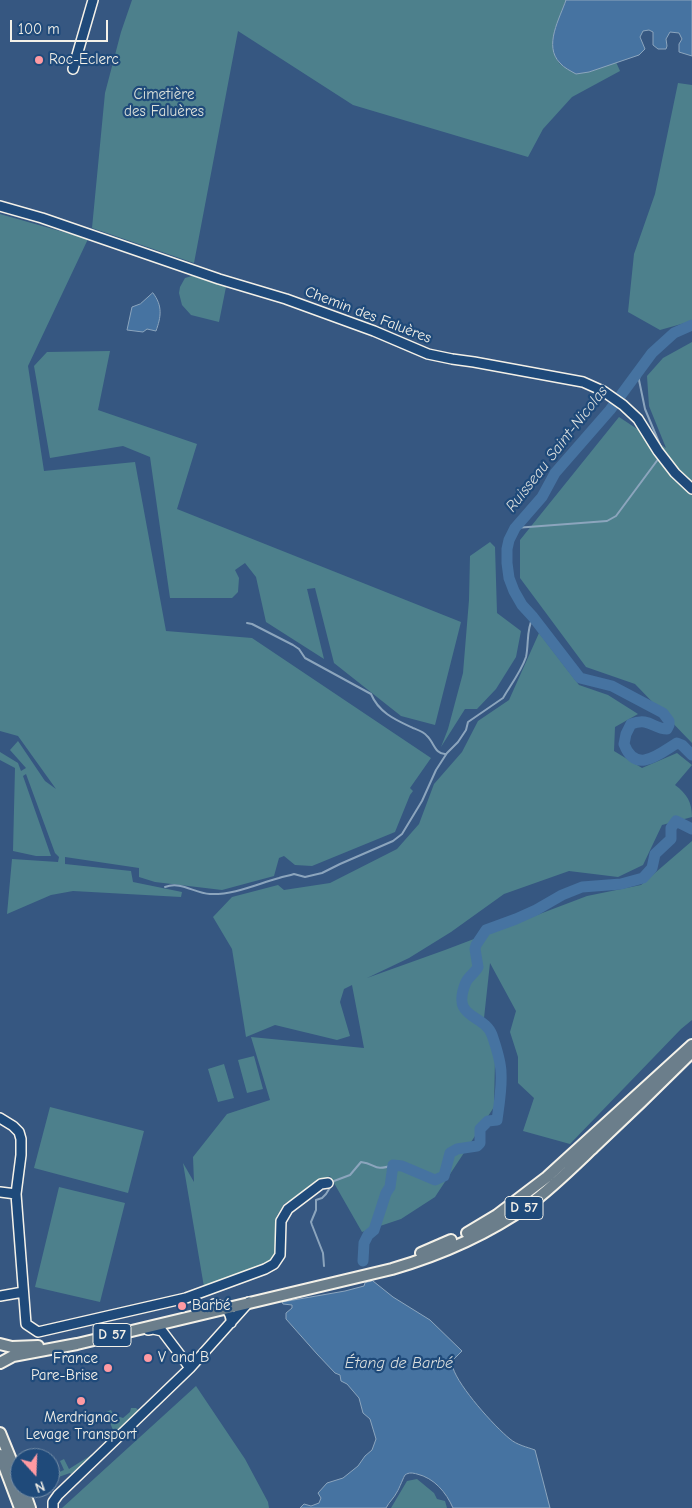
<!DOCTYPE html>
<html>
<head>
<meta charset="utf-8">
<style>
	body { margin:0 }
	#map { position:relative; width:692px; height:1508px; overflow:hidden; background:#365781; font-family:"Comic Neue",sans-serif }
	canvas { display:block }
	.north { position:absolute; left:10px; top:1448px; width:50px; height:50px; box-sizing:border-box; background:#1f4a7a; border:1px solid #748da6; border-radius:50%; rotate:160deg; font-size:14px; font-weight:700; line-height:20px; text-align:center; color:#f4f1e8 }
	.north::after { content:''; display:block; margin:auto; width:18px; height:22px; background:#ff9aa2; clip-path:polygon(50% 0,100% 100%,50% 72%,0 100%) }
	.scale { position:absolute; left:10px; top:20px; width:98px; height:22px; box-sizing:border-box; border:2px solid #f4f1e8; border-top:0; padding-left:6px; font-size:15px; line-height:18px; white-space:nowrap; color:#f4f1e8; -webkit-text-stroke:4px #1f4a7a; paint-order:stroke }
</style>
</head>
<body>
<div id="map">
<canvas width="692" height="1508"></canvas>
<div class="north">N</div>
<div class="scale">100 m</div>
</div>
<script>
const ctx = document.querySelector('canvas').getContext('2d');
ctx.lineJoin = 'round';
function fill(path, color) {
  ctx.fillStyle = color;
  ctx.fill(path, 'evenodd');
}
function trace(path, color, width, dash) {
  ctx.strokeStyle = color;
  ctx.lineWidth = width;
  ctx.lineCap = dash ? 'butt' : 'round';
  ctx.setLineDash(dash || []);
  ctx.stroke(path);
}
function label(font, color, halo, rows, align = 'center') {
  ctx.font = font + ' "Comic Neue",sans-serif';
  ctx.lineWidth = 4.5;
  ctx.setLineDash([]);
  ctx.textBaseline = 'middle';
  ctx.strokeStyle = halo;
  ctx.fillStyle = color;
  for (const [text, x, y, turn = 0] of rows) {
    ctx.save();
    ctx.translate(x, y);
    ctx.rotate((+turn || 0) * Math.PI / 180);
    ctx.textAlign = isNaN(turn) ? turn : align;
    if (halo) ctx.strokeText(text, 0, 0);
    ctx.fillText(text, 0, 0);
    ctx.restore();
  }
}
const green = new Path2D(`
	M132 0H566L553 38V49L556 58 560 64 589 72 616 62 620 71 572 97 543 129 528 157 353 105 238 31 194 263 92 228 105 93 121 32Z
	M678 83 692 85V321L660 330 628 312 634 254 655 194Z
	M0 214 88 239 28 366 44 471 135 462 166 631 252 638 431 758 410 788 413 791 410 795 395 832 312 866 295 865 284 856 279 858 274 876 222 890 155 882 139 877V868L65 857V864L131 871 133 882 182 892 181 897 73 891 51 895 7 914 12 859 58 862 59 857 55 853 26 774 23 776 51 856H36L13 851 15 768 0 760V752L18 763 21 771 26 768 10 750 18 741 45 781 56 789 18 736 0 731Z
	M192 276 226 287 219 322 191 315 182 305 179 293 180 287 185 278Z
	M692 342V743L635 684 586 667 520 578V540L619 417 666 448 649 406 647 376 663 358Z
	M110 351 98 410 197 444 177 509 461 622 435 725 401 716 334 663 315 588 307 589 324 659 266 622 256 577 245 563 235 570 239 578 238 592 232 598H170L150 457 123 446 50 458 34 366 47 352Z
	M490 542 495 547 497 613 521 631 516 657 496 689 477 709H465L441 747 448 729 463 673 469 600 470 556Z
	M539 633 579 685 608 695 638 714 615 727 614 751 642 768 677 753 692 765 675 785C687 794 692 802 692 817L662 825 643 865 618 877 569 871 504 894 451 932 409 958 367 978 445 950 587 896 641 885 692 841V1020L681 1029 570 1144 523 1131 534 1098 518 1083V1057L510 1032 516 1011 490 963 484 1018 495 1060 494 1107 435 1197 401 1219 362 1232 330 1176 284 1204 276 1217 275 1257 272 1261 204 1287 183 1163 194 1182 193 1157 227 1114 270 1100 251 1037 364 1048 352 985 344 989 340 1002 350 1036 337 1040 275 1025 246 1037 232 949 213 917 232 897 278 885 284 890 330 883 397 849 419 824 434 784 462 752 478 721 509 700Z
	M254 1056 263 1089 247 1093 238 1060Z
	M224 1064 234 1098 218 1102 208 1069Z
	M50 1107 144 1131 128 1193 34 1168Z
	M59 1187 125 1203 100 1302 35 1287Z
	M196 1386 245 1459 268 1502 269 1508H62Z
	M131 1408H136L139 1411 116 1433H114L106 1412 111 1410 116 1419 120 1417 123 1418 130 1412Z
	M96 1452 97 1453 73 1476 70 1473 50 1480V1476L64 1470 60 1461 64 1459 69 1469Z
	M417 1479 434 1493 437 1499 445 1501 447 1508H391L407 1481Z`);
const water = new Path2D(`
	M566 0H692V56L679 52V44L682 39 679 33 670 32 666 39 667 46 666 49H658L653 45V32L649 30 643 31 640 37 645 49 639 55 589 72 576 74C571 71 564 68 560 63 543 46 560 18 566 0Z
	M153 293C163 306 161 317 156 331L147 329 143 332 127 330 132 307 140 304Z
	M373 1281 393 1297 430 1320 462 1351 453 1360C453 1362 453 1366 453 1368 459 1387 494 1426 510 1439 517 1445 527 1447 535 1450L550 1508H453C446 1492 434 1478 417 1474 413 1473 409 1472 405 1475 404 1476 399 1489 397 1492 394 1498 389 1502 386 1508H300L304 1504 311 1506 319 1503 321 1498 318 1493 327 1483 343 1478 358 1466 365 1456 372 1450 376 1439 370 1419 363 1413 359 1398 347 1384 341 1381 340 1375 335 1373 317 1354 286 1319V1313L292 1308V1305L283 1304 282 1302 345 1291 364 1286 365 1283Z`);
const stream = new Path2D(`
	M640 370 639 380 645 409 663 452
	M515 528 607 521 616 516 659 458
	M247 623 252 624 293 645 299 649 305 658 371 694C379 713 396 720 413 728 418 730 424 732 427 736 434 742 435 755 446 754
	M165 887C181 881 194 893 210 894 234 895 257 884 279 878 284 876 289 876 294 874L305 877 322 873 340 864 393 841 402 834 422 801 436 770 447 753 458 742 466 730 468 722 503 698 506 693C513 682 522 669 526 657 529 643 526 630 533 617
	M324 1266 323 1253 312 1225 311 1222 316 1210V1200L322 1198 326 1194 334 1181 350 1175 361 1162C377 1164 373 1172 393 1165`);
const river = new Path2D(`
	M692 325 674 333 652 353 610 410 555 473 542 497 515 528 509 540 507 549V563L509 578 514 591 522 605 533 617 580 678 612 686 663 713 669 721V725L667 729C653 729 650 717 631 724L626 734 624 744C636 775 659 754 677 743L682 745 692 755
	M363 1261 364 1243 368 1235 374 1230 386 1193 390 1187 393 1165 402 1166 435 1180 444 1176 450 1153 457 1149 477 1146 480 1143V1129L488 1121 497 1120C499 1105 502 1088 501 1073 501 1061 496 1047 492 1035 484 1013 450 1020 466 982 469 976 475 973 478 967L475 949 476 945 486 930 516 919 536 910 562 895 582 887 621 884 643 878 652 868 655 854 671 839V828L676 821 692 829`);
const minor = new Path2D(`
	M73 69 93 0
	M0 206 42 218 219 279 286 299 374 331 428 354 452 359 474 362 583 382 603 391 623 405 638 419 658 451 675 473 692 489
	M0 1118 13 1126 19 1132 21 1139V1155L16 1194 26 1324 38 1332 186 1298 265 1269 274 1264 280 1255 281 1221 288 1209 321 1184 328 1183
	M0 1192 16 1194
	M0 1296 23 1292
	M214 1304C225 1306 232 1312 231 1323
	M148 1330 153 1329 162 1331 190 1368
	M53 1508V1502L58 1495 190 1368 249 1302`);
const major = new Path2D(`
	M467 1233 497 1215 547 1177 692 1045
	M421 1253 451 1240
	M0 1344 12 1347 38 1346
	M0 1363 13 1356 77 1344 392 1269C440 1255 488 1234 529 1205 552 1188 573 1167 594 1147 627 1116 660 1084 692 1052
	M0 1433 20 1482
	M0 1455 20 1508
	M23 1488 30 1508`);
const markers = [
	[39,60,5,"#ff9aa2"],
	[182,1306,5,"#ff9aa2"],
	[148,1358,5,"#ff9aa2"],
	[108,1368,5,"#ff9aa2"],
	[81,1401,5,"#ff9aa2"]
];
const shields = [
	[524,1208,38],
	[112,1335,38]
];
const shieldNames = [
	["D 57",524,1208],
	["D 57",112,1335]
];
const poiNames = [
	["Roc-Eclerc",49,60],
	["Barbé",192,1306],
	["V and B",158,1358],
	["France",98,1359,"right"],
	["Pare-Brise",98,1376,"right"],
	["Merdrignac",81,1418,"center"],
	["Levage Transport",81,1435,"center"]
];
const parkNames = [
	["Cimetière",164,95],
	["des Faluères",164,112]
];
const streetNames = [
	["Chemin des Faluères",368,315,21]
];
const waterNames = [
	["Ruisseau Saint-Nicolas",557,449,-52],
	["Étang de Barbé",399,1363]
];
fill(green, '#4d808c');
fill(water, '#4673a1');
trace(water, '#8ca5bd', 1);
trace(stream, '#8ca5bd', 2);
trace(river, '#4673a1', 11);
trace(minor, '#f4f1e8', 12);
trace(major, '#f4f1e8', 14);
trace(minor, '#1f4a7a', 9);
trace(major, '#6b7e8b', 10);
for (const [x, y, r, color] of markers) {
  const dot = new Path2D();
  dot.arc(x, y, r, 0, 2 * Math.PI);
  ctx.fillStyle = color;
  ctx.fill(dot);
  trace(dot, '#1f4a7a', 2);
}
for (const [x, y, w] of shields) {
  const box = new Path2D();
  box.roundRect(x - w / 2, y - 11.5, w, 23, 4);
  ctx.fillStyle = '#1f4a7a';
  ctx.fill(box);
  trace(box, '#f4f1e8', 1);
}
label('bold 14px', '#f4f1e8', null, shieldNames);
label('15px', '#f4f1e8', '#1f4a7a', poiNames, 'left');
label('15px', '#dbe0da', '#1f4a7a', parkNames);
label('15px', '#f4f1e8', '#1f4a7a', streetNames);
label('italic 16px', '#dadedd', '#1f4a7a', waterNames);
</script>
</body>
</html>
